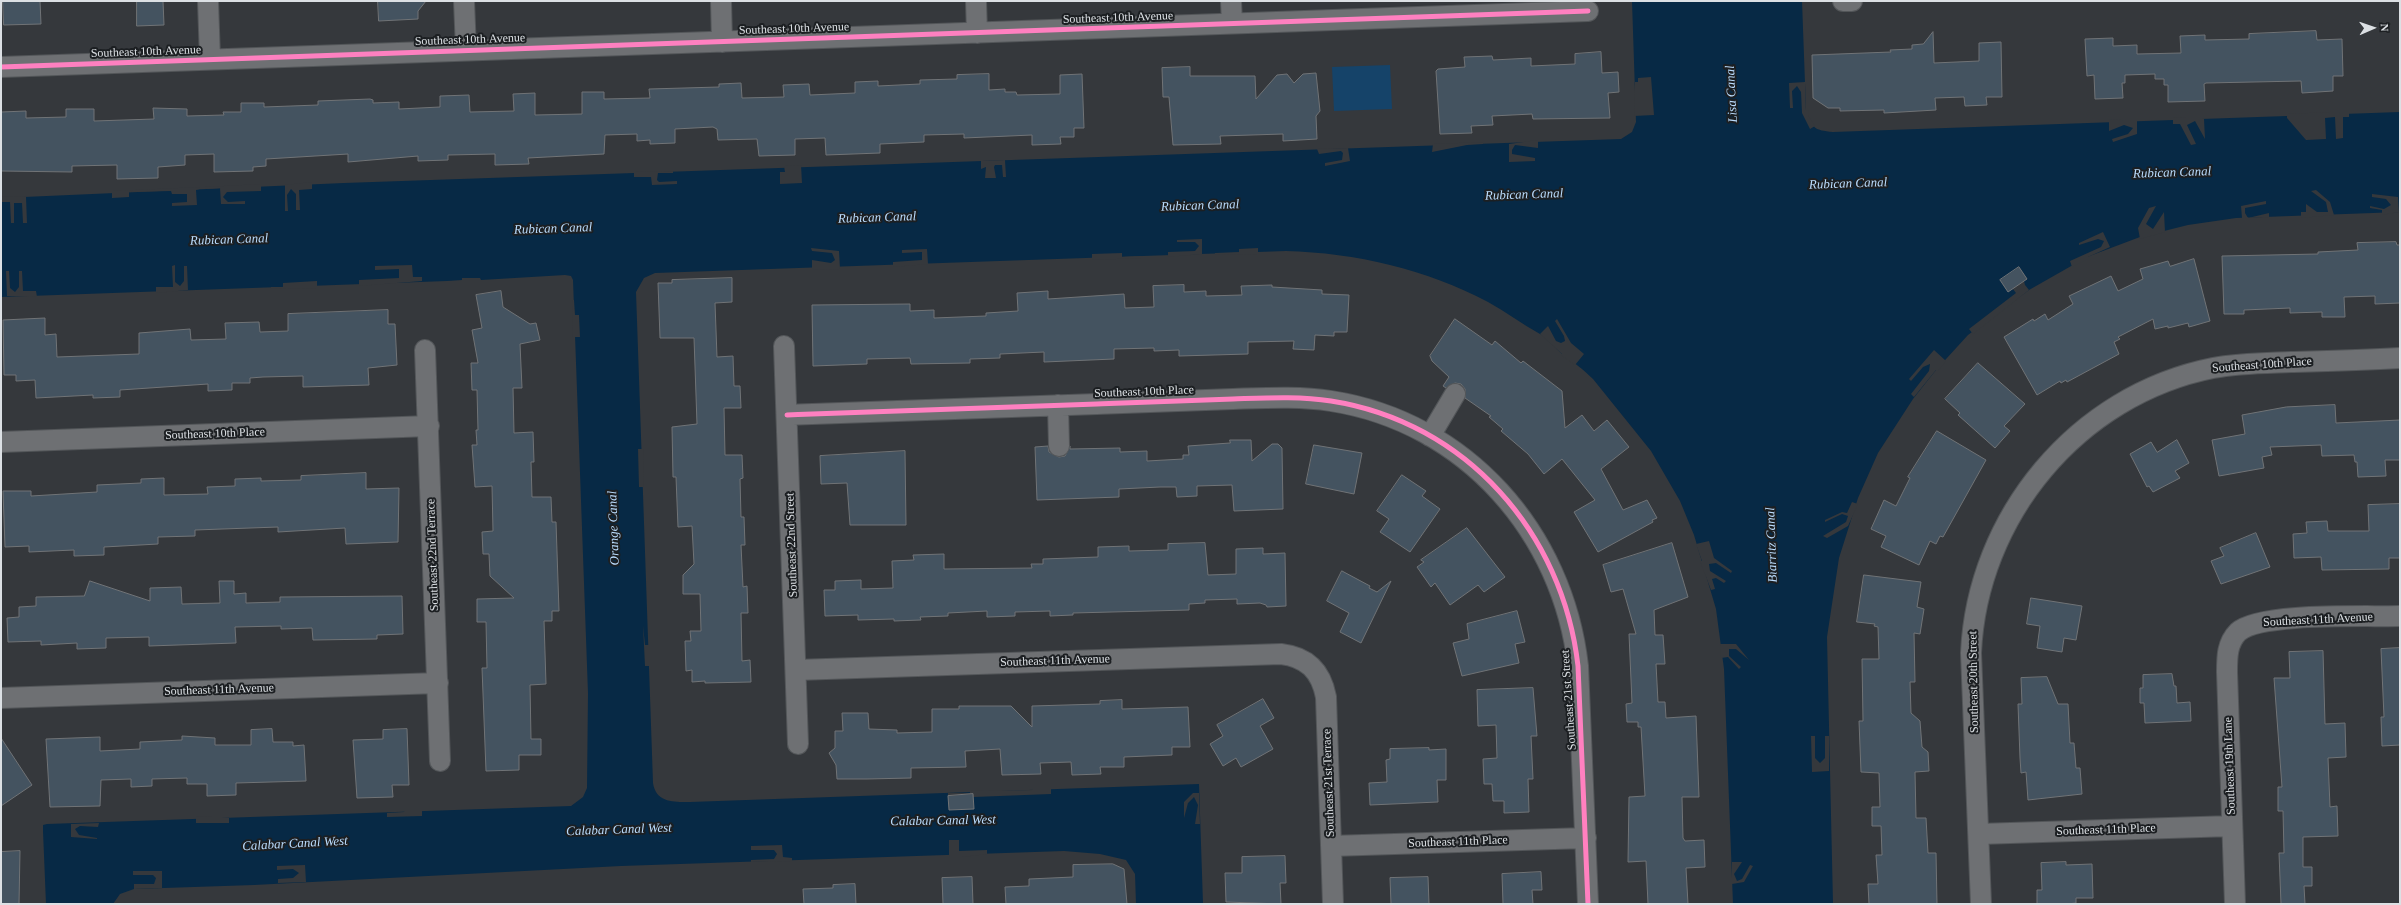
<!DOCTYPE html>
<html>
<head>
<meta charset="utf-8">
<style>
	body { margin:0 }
	#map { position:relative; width:2401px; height:905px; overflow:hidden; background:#35383c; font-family:Georgia,serif }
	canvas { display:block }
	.frame { position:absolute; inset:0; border:2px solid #dce0e4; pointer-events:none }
	.north { position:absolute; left:2353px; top:8px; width:40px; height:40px; -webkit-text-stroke:3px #1c1f22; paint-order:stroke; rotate:88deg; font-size:11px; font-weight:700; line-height:16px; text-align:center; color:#dce0e4 }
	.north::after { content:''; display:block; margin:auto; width:14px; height:18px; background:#dce0e4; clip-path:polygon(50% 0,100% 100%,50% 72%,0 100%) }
</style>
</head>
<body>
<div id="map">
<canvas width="2401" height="905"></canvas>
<div class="frame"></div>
<div class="north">N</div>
</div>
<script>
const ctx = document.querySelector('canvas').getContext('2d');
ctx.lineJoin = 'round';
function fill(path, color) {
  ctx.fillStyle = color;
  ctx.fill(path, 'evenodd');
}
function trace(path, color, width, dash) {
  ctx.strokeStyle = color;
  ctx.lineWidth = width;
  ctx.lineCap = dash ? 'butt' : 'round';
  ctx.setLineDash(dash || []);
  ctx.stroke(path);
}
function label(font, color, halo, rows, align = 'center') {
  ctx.font = font + ' Georgia,serif';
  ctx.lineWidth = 4;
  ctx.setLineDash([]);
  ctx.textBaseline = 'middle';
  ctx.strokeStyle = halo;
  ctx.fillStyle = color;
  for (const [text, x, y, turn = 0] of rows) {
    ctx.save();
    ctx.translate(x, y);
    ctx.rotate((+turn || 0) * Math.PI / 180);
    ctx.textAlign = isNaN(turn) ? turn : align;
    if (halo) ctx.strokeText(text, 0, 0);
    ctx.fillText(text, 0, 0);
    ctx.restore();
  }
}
const green = new Path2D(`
	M1390 65 1392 109 1334 111 1332 67Z`);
const water = new Path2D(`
	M1632 1H1802L1806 111C1813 129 1814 130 1833 132L2400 112V212L2236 218 2188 225 2140 237 2087 257 2029 290 1968 335 1936 370 1913 399 1878 453 1858 498 1839 558 1827 637 1833 904H1733L1724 669 1716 609 1694 535 1680 501 1651 451 1593 379C1583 369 1573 362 1562 354 1555 348 1548 339 1540 334 1522 324 1506 312 1488 302 1426 269 1356 253 1286 251L655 273 644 278 636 292 653 783C656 803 674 802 690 802L1199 784 1203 904H1136L1135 874 1126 860 1100 854 1064 851 621 866 254 885 134 889 120 894 113 904H46L43 831V825L47 824 571 806 583 797 587 788 588 693 573 280 571 276 565 275 481 280 480 278H462V280L447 281 1 297V198L344 183 1621 139 1632 132 1636 122Z`);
const pier = new Path2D(`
	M1651 77 1654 115 1634 116 1635 82H1638V78Z
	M1805 82 1806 111 1808 110 1809 117 1815 126 1810 129 1802 113 1801 92 1797 86 1792 91 1793 108H1790L1789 83Z
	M2329 112 2330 114H2340L2339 112H2349V117H2343V138L2336 139 2335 117 2325 118 2326 139 2306 140 2287 118V114Z
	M2186 117V119H2204L2205 139 2195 121 2187 125 2196 144 2191 145 2180 124H2173V118Z
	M2122 119 2123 121H2137V134L2113 142 2112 139 2128 134 2133 128 2124 125 2109 131V120Z
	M1538 140V148L1515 145 1512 150V154L1535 158V161L1509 162V144Z
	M1483 142V144L1467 145 1432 152 1433 144Z
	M1348 148 1350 161 1325 166V163L1342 160 1343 153 1341 151 1319 154 1317 149Z
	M1005 160 1006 177H1003L1002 165H995L994 167 996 178H985L986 167 981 169V161Z
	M801 165 802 183 780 184V172H785L784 166Z
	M673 171V173H658L657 180 659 182 677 181V184L652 185 651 177H634V172Z
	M312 182V189L299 190 300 210H296V194L291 189 287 195 288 211H285V185Z
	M261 184V191L227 192 223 197 228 202 245 201V204H221L220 188 205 189V187Z
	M200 187V189L196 190 197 205 172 206V203L187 202V194H172L171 191 129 192V197L112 198V191Z
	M2316 190 2330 202 2334 215 2301 218V212H2306V204L2317 212H2328L2326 202 2311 191Z
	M2372 194 2398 197 2399 212 2382 215V210L2370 208V206L2384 209 2391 205 2386 199 2372 197Z
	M1 196 26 197 27 223H23L22 203H14V223H11L10 202H1Z
	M2266 201V204L2245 208V213L2248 218 2269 213V217L2242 218 2241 206Z
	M2156 206 2146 224 2153 229 2164 212 2165 232 2140 239 2138 228 2149 208Z
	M2103 232 2110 247 2088 257V259L2072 267 2070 261 2101 247 2104 241 2098 239 2079 245V243Z
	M1202 239V254L1168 257V252L1195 251 1199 246 1195 242H1177V240Z
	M811 248 839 251 840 269 812 270V260L831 263 835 260 832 253 812 251Z
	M1258 248V254L1215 255V253L1239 252V249Z
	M927 249 928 264 893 267V262L922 260V252L902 253V250Z
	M1122 253V257L1142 256V258L1092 260V254Z
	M175 265V282L180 286 184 281V266H187L188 290 156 293V287H173L172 266Z
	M412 265 413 277H422V281L359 286V280L399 278V269L375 270V266Z
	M6 271H9L10 288 15 292 19 287V271H22L23 291H36L37 297 7 296Z
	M2026 277 2027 279 2024 281 2025 285 2029 290 1973 334 1969 329 2016 293 2013 289 2008 291Z
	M317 281V288L271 289V287H283V283Z
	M572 300H574L575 315H579L580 337H573Z
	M1557 319 1571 343 1584 354 1575 365 1561 355 1562 354 1540 334 1548 326 1556 341 1561 343 1565 341 1564 336 1555 321Z
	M1934 350 1946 361 1938 371 1936 370 1914 397 1911 394 1929 371 1930 364 1923 367 1911 381 1909 379Z
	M638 449H644L643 487H639Z
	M1852 502 1858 504 1848 526 1827 538 1823 536 1846 522 1848 516 1842 514 1825 522V520L1842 512 1847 513Z
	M1709 541 1714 558 1732 571 1731 573 1716 563 1709 564 1710 571 1726 581 1724 583 1716 578 1712 579 1715 589 1711 590 1700 561H1702L1696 544Z
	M643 625 645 645H651V666H645Z
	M1720 644H1736L1749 660 1736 649H1729V656L1741 667 1739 669 1728 657 1721 658Z
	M1811 736H1815V758L1820 763 1825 758V736H1829V771L1812 772Z
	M1033 788H1051V794L948 798V793H970V791L1032 790Z
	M1193 793H1199L1200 824H1195L1198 805 1194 797 1188 803 1184 818V802Z
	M405 810H422V816L387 817V813L404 812Z
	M212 816V818H229V823H196V817Z
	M99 823 98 827 80 826 75 829 79 835 97 838V839L71 837V824Z
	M949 840H959V851L987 850V854L962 857V855H949Z
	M782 845 783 857 792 858V861L751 862V860L774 859 777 854 774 850H751V846Z
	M1732 862H1742L1734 874 1737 881 1742 879 1750 865 1753 866 1744 882 1732 884Z
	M305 865 306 882 278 883V879L293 878 299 873 293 869 277 870V866Z
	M133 871H162V888L134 889V884H154L156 878 153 875H133Z`);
const building = new Path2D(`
	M3 1H40L41 24 4 25Z
	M137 1H163L164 25 137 26Z
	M378 1H426L418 11V19L379 21Z
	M2316 31 2317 40 2342 39 2343 76H2333V91L2302 93 2301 81 2206 83 2204 84 2205 101 2168 102V85H2164V79H2155V74L2125 75V83H2122L2123 98 2095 99 2094 75 2087 76 2085 39 2113 38V46L2137 45V54L2181 53 2180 36 2205 35V40L2249 39V34Z
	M1933 32 1934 63 1979 61V43L2001 42 2002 97H1986L1987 105 1965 106 1964 97 1935 98 1936 110 1884 113V110L1840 111V108H1828L1813 98 1812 55 1891 52 1890 50 1912 49V45L1923 44Z
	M1601 52 1602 73 1618 72 1619 92 1608 93 1610 118 1533 119 1532 114 1492 116 1493 125 1471 126 1472 133 1440 134 1436 71 1438 69 1465 67 1464 57 1492 56 1493 60 1531 58V66L1575 64V54Z
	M1190 67V76H1255L1256 99 1277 75 1287 74 1294 83 1303 74 1316 73 1320 111 1316 116 1317 139 1283 141V134L1220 136 1221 144 1173 145 1169 97H1163L1162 68Z
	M989 74V90L1005 89V92H1016L1017 95 1060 94V75L1082 74 1084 128H1074V137H1060L1061 144 1032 145V135L964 138V134L924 135V142L880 144V153L826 155 825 138 795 139V155L759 156 757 139 718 140 717 129 713 127 675 129V143L650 144V140L637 141V134L605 135 604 154 528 158 529 164 495 165V154L448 155V160L418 161V156L348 162V154L266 159V166L253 167V171L214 172V154L185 155V165L158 167V178L117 179V165L72 166V172L1 171V112L26 111V118L66 117V109H94V121L154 119 153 108 187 109V116L224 115 223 112H241V103H264V107L318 105V101L370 99 373 100V103L399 102V109L440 107V96L469 95 470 112 514 111 513 94 535 93V115L582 114V92H604V99L650 98 649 89 719 87V84L741 83 742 98 784 97 783 85 809 84 810 95 855 93V82L878 81V86L920 84V80L957 79V75Z
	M2396 242 2397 245H2400V303L2375 304V296L2344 297 2345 317H2322V312L2290 313V308L2244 310V314H2224L2222 256 2318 254V252L2358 250 2357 243Z
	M2194 259 2210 321 2189 327 2188 323 2168 328V326L2155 329 2153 319 2118 337 2120 339 2114 342 2119 354 2067 382 2066 380 2061 383 2060 381 2037 395 2004 337 2033 319 2034 321 2045 314 2048 320 2073 304 2069 296 2111 276 2118 291 2143 279 2140 269 2168 261 2170 266Z
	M2019 267 2027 279 2008 292 2000 280Z
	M732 278V302L715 303 717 357 733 356 734 386H740L741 408H724L725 455H742L743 478 740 479 741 517H744L745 545H741L743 587 747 586 748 613H741L742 661 750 660 751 682 705 683V681L692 682V670L686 671 685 641H691L690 631H701L700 594H683V575L694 564 692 526 678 527 676 477H673L672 427 697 424 694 338H660L658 283H672V280Z
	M1184 285V292L1206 291V296L1242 295 1241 286 1272 285V287L1322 290V294L1349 295 1347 332H1334V336L1315 335 1314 350 1293 349 1294 341 1248 342V354L1179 356V350L1154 351V348L1114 349V359L1044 362V352L1000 354V358L970 359V363L911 364 910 358 867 359V364L813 366 812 305 910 304V311L934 310V318L986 316V313L1018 311 1017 293 1048 291V299L1124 294 1125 308 1154 307 1153 286Z
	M501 291 503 307 530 324 536 323 540 340 520 344 522 388H513L514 433 533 432 534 462H531L532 497H551L552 522H556L559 611H552V621H544L546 684 530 685 531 739H541V755H519V770L486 771 482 668H487L486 622H477V599L514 598 490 576 489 554H483L482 532 493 531 492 486 475 487 472 445H477L476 430H478L477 390H472L471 363H478L472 330 482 328 476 295Z
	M388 310V324H395L397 365 368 368 369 385 303 387V376L263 377 250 378V383H232V390L208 391V384L120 390V397L93 398V395L36 398 35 380 16 381V375H4L3 320 45 318V335L56 334 57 357 139 354V333L190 329 191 340 226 339 225 323 259 322 260 332 288 331V314Z
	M1455 319 1492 345 1495 341 1521 363 1523 361 1562 391 1565 428 1582 415 1594 431 1607 420 1629 447 1601 469 1623 510 1647 500 1657 518 1652 520 1653 522 1598 552 1574 512 1595 500 1562 459 1544 474 1528 454 1501 431 1503 429 1489 417 1491 416 1465 398V389L1461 384 1455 383 1446 388 1443 386 1449 377 1432 361 1430 356Z
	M1978 363 2025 404 2004 426 2010 431 1995 448 1958 415 1960 413 1945 399Z
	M2335 405 2336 423 2400 420V460H2385L2386 476 2358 477 2357 462H2355L2354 455 2322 456 2321 445 2270 447 2272 455 2262 457 2264 468 2219 476 2212 440 2245 434 2242 415 2286 407Z
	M1937 431 1986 460 1943 537 1940 536 1936 544 1930 541 1919 565 1881 547 1886 536 1871 529 1884 500 1896 506 1910 478 1908 477Z
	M1230 440H1251L1252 461 1272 444H1278L1282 448 1283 509 1234 511 1232 485 1197 486V496L1177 497 1176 487H1160L1119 489V497L1037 500 1035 447 1048 446 1049 452 1059 457 1065 456 1070 446V449L1120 448V452L1147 451V461L1183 459V455H1189L1188 446 1230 443Z
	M2177 440 2189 463 2175 471 2180 478 2153 492 2149 486 2147 487 2130 454 2151 442 2157 452Z
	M1314 445 1362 453 1354 494 1306 484Z
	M905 451 906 525H850L847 483 821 484 820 456Z
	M366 473V489L399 488 398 542 346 544 345 528 278 532V527L195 530V536L158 537V544L104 547V555L74 556V550L29 552V546L5 547 3 491H31V496L97 492V485L141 483V479L164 478V495L208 494 207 487 235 486V479L261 478V481L301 480V476Z
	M1402 475 1426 491 1422 496 1440 509 1410 552 1380 532 1389 519 1377 511Z
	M2400 504V558H2389V569L2322 570 2321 557 2294 558 2293 534 2307 533 2306 522 2327 521 2328 531H2369L2368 505Z
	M1467 528 1505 577 1484 592 1478 585 1450 605 1435 583 1431 587 1417 567 1424 562 1421 560Z
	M2256 533 2270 567 2221 584 2211 561 2224 556 2220 548Z
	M1205 543 1208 575 1236 574V549L1263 548V554L1285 553 1286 606 1267 607 1266 605 1260 603 1237 604V599L1205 600V603L1189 604V610L1073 613V615L1050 616V611L1015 612V616L987 617V611L948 613V616L920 617 921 620 894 621V619L858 620V615L825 616 824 590H835V581L861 580V589L893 588 892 561 914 560 913 555 944 554V569L1032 568 1031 564H1043V559L1098 557V547L1129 546V551L1168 550V544Z
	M1672 543 1688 597 1654 610 1655 635H1663L1665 664H1656L1658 702H1665L1666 718 1696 716 1699 797H1682L1683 838 1685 841 1704 840 1705 867 1686 868 1688 904H1648L1646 861 1628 862 1629 797 1645 796 1641 727H1638V722H1627L1626 704 1632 703 1629 634H1636L1623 589 1611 592 1603 565Z
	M1342 571 1370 586 1369 588 1377 592 1391 581 1361 643 1340 632 1349 613 1327 601Z
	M1864 575 1921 582 1917 607 1924 609 1920 634 1914 633 1915 682H1910L1911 713 1920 721 1922 747 1928 752 1929 771 1915 772 1916 818H1926L1928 853H1936L1937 904H1869L1868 884H1878L1876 855H1882L1881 826H1872V807H1880L1879 773 1861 772 1859 721H1863L1862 659H1879L1878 627 1874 626 1875 624 1857 622Z
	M90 581 150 601V588L181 587 182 604 220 603 219 581H234V594L246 593V603L280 602V597L402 596 403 634 377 635V639L313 640 312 628 281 629V626L235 627 236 643 149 646V637L106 638V648L77 649V643L41 645V641L8 642 7 618 19 617V607L36 606V597L84 596Z
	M2031 598 2082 606 2076 640 2064 638 2062 652 2037 648 2040 626 2027 624Z
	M1517 611 1525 642 1515 644 1519 663 1462 676 1453 643 1469 639 1467 624Z
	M2400 648V745L2382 746 2381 717H2384L2381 649Z
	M2323 651 2325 724 2345 723 2346 757 2328 758 2330 807 2337 806 2338 836 2303 837V867H2312V886H2304L2305 904H2281L2279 853H2284L2283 811H2278V787H2282L2274 678H2290L2289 652Z
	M2172 674 2174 686H2176L2177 703 2190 702 2191 721 2145 723 2144 703H2140V688H2143V675Z
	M2047 677 2058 704H2068L2070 743H2074L2076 768H2080L2082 794 2028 800 2026 772 2021 773 2020 758 2018 704H2022L2021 678Z
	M1533 688 1537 736H1531L1533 779H1528L1529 812 1504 813V801H1493L1492 784H1484L1483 759 1497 758 1496 725 1478 726 1477 690Z
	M1263 699 1274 718 1260 726 1273 749 1241 767 1236 758 1223 766 1210 744 1223 736 1217 725Z
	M1122 700V709L1188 707 1190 747H1172V755L1124 757V767H1100L1101 774 1072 775 1071 762 1040 763 1041 774 1002 775 1000 749 965 751 966 767 911 768V778L867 779H837L836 765 829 753 835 748V731H843L842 713H868L869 729 897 730V733L932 732V709H959V706H1011L1032 727V706L1100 704V701Z
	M272 729 273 742H293V746L304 745 306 781 236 783V795L207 796V784H187V778L152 779V786L131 787V779L101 780 100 806 50 807 46 739 100 737V751L140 749V742L182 740V736L215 738V745H251V730Z
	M407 729 409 785H392L393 797 357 798 353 740 383 739V730Z
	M1 738 32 785 1 806Z
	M1429 748V750L1446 749V780H1437L1438 802 1370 805 1369 783 1387 782 1386 760 1390 759V749Z
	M973 794 974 809 949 810 948 796Z
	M20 851 19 904H1V852Z
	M1285 856 1286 883H1280L1281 904 1226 902 1225 873H1242V857Z
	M2066 862V865L2092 864 2093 898H2076V903L2067 904H2037V890H2042L2041 863Z
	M1113 864 1124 869 1127 904H1006L1005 887 1029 886V879L1073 877V865Z
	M1541 872 1542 890H1532L1533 904H1503L1502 874Z
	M972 877 973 904H943L942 878Z
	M1428 877 1429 904H1391L1390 878Z
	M855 884 856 904H804L803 889 833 888V885Z`);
const minor = new Path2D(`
	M208 1 210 59
	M464 1 466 50
	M721 1 722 42
	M976 1 977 33
	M1231 1 1232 23
	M1843 1H1852
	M1 67 1588 11
	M784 346 798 744
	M425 350 440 761
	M1058 405 1059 446
	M787 415C890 411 993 408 1097 404 1142 402 1187 401 1233 399 1265 398 1299 396 1331 401 1466 422 1563 533 1578 666L1588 904
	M1430 436 1455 394
	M1 442 429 426
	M796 670 1281 654C1307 657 1321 671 1326 697L1333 904
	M1 698 438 683
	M1979 834 2232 826
	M1331 846 1586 838
	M1981 904 1971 653C1977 517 2077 395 2213 368 2238 363 2265 363 2291 362 2327 361 2364 360 2400 358
	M2235 904 2227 672C2227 657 2227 643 2238 632 2259 612 2368 617 2400 616`);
const cycleway = new Path2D(`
	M1 67 1588 11
	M787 415C890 411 993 408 1097 404 1142 402 1187 401 1233 399 1265 398 1299 396 1331 401 1466 422 1563 533 1578 666L1588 904`);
const streetNames = [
	["Southeast 10th Avenue",1118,18,-2],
	["Southeast 10th Avenue",794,29,-2],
	["Southeast 10th Avenue",470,40,-2],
	["Southeast 10th Avenue",146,52,-2],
	["Southeast 10th Place",2262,365,-4],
	["Southeast 10th Place",1144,392,-2],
	["Southeast 10th Place",215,434,-2],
	["Southeast 22nd Street",792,545,-92],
	["Southeast 22nd Terrace",433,555,-92],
	["Southeast 11th Avenue",2318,620,-3],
	["Southeast 11th Avenue",1055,661,-2],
	["Southeast 20th Street",1974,682,-91],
	["Southeast 11th Avenue",219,690,-2],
	["Southeast 21st Street",1569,700,-94],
	["Southeast 19th Lane",2230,766,-92],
	["Southeast 21st Terrace",1329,783,-92],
	["Southeast 11th Place",2106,830,-2],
	["Southeast 11th Place",1458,842,-2]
];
const waterNames = [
	["Lisa Canal",1732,94,-93],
	["Rubican Canal",2172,173,-2],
	["Rubican Canal",1848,184,-2],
	["Rubican Canal",1524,195,-2],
	["Rubican Canal",1200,206,-2],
	["Rubican Canal",877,218,-2],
	["Rubican Canal",553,229,-2],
	["Rubican Canal",229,240,-2],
	["Orange Canal",614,528,-92],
	["Biarritz Canal",1772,545,-92],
	["Calabar Canal West",943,821,-1],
	["Calabar Canal West",619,830,-2],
	["Calabar Canal West",295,844,-3]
];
fill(green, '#154369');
fill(water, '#072945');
fill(pier, '#35383c');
fill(building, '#445360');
trace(building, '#707376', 1);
trace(minor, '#535659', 22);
trace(minor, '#6e7073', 20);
trace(cycleway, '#ff80c0', 5);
label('12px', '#dce0e4', '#1c1f22', streetNames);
label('italic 13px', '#badcfd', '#1c1f22', waterNames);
</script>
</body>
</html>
